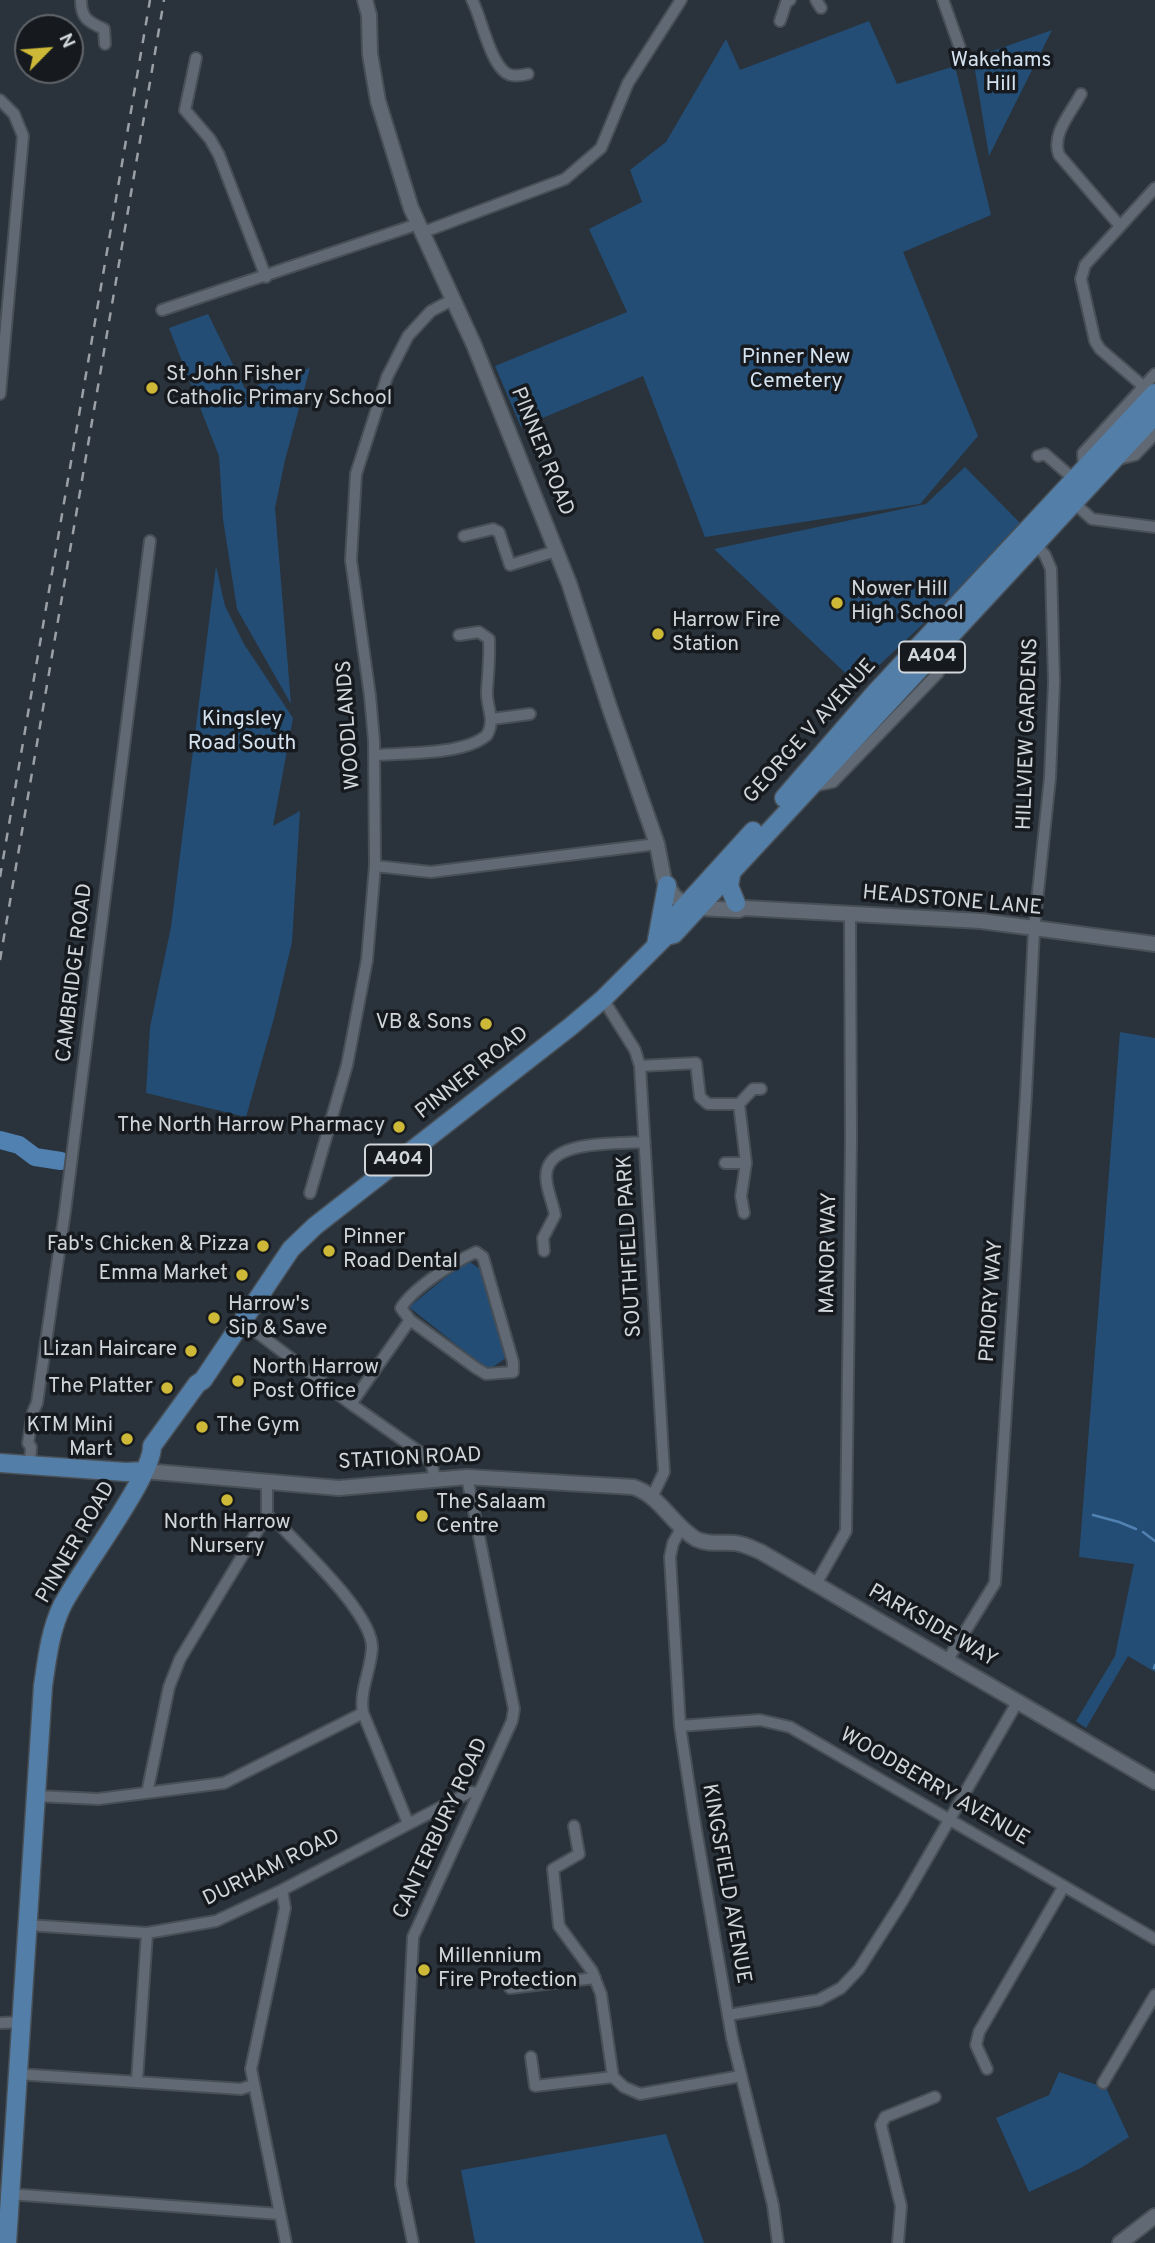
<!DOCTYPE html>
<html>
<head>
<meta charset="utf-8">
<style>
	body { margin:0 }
	#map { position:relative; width:1155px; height:2243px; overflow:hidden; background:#2a333b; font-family:Overpass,sans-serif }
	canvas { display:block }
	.north { position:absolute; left:14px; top:14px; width:70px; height:70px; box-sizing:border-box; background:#161a1e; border:2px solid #61656a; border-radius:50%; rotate:65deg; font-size:19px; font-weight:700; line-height:28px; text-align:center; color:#d1d6db }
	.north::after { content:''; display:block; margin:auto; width:24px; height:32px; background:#ceb837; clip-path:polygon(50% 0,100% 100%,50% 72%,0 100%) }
</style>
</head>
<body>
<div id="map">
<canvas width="1155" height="2243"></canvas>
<div class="north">N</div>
</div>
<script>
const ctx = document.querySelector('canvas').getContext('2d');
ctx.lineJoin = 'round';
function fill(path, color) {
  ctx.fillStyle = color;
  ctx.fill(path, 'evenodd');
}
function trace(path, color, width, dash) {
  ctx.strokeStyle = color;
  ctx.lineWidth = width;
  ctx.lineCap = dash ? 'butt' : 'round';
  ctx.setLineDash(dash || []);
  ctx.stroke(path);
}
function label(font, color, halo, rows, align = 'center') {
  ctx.font = font + ' Overpass,sans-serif';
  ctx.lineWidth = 7;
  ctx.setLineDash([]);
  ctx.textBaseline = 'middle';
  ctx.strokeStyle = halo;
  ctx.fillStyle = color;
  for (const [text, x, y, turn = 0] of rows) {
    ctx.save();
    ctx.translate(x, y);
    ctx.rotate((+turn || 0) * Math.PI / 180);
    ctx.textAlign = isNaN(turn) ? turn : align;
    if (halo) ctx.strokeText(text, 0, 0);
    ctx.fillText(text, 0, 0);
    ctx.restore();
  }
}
const green = new Path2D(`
	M869 21 897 84 955 66 991 215 903 252 978 436 920 504 705 537 643 376 521 427 495 366 627 312 589 229 642 202 630 170 666 142 726 39 740 70Z
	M1052 30 989 156 973 58Z
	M208 314 245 389 310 368 285 460 275 508 291 704 237 609 223 519 219 456 169 328Z
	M965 467 1022 525 956 593 858 685 714 549 926 504Z
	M216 566 225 606 244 644 293 718 273 826 300 811 292 942 274 1018 246 1117 146 1093 150 1027 171 927Z
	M1120 1032 1155 1038V1672L1128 1656 1086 1728 1076 1721 1115 1656 1134 1564 1079 1557Z
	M467 1260 480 1269 506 1358 488 1370 409 1307Z
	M1059 2072 1106 2088 1129 2137 1081 2168 1029 2192 996 2118 1049 2095Z
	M666 2134 704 2243H475L461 2170Z`);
const stream = new Path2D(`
	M1093 1515 1119 1522 1136 1529
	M1143 1532 1155 1541
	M1154 1668 1155 1665`);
const river = new Path2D(`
	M0 1140 19 1145 35 1157 61 1161`);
const minor = new Path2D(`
	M81 0C81 18 88 22 104 29L105 44
	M472 0C481 15 491 71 511 75 516 76 523 75 528 74
	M816 0 821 8
	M943 0 961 51
	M780 21 786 3 790 0
	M196 58 185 110 210 139 219 155 266 277
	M1081 94C1071 113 1051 134 1059 155L1120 226
	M0 100 14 114 23 136 0 394
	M421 233 565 179 601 148 628 83 681 0
	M162 310 418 224
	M1143 386 1100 349 1095 341 1081 279 1085 265 1155 188
	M1038 456 1045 454 1075 480
	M1115 460 1135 455 1155 434
	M1084 469 1083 453 1155 374
	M1074 503 1092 519 1155 527
	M464 536 493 529 499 532 510 565 556 551
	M492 719 530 714
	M374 755C403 753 465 755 487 735 496 719 486 707 487 691 488 673 490 657 489 639L479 632 459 635
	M814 786 833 782 938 673V651
	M375 866 431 872 657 844
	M603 999 635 1050 640 1066 664 1472 652 1497
	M640 1066 696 1063 700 1097 708 1104H739L746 1163 741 1196 744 1213
	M739 1104 753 1089H761
	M725 1163H746
	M310 1193 347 1065 367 960 375 866 374 741 370 696 351 560 356 474 387 377 408 336 431 311 454 299
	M544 1251 543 1238 555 1215C553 1202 542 1180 548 1167 558 1140 620 1144 644 1142
	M476 1252 483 1257 513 1362V1372L486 1374 476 1368 410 1320 401 1308C413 1288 454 1262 476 1252Z
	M242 1321 351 1404 421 1453 431 1462 435 1478
	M351 1404 410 1320
	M30 1464 31 1447 28 1443 33 1412 37 1403 65 1211 150 541
	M267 1515 279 1524C302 1549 373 1614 372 1648 371 1670 359 1691 363 1713L408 1823
	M681 1529 673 1543 670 1557 680 1726 694 1818 732 2038 773 2205 778 2243
	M816 1584 846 1531 851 1140 850 914
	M947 1661 995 1583 1026 1094 1034 930 1050 778 1054 682 1051 569 1045 555 1036 545
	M680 1726 760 1720 790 1727 1155 1939
	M147 1793 169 1687 180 1659 267 1515V1483
	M37 1796 98 1799 224 1783 363 1713
	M574 1826 579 1854 553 1869 559 1926 592 1971 601 1994 613 2077 624 2087 640 2094 741 2076
	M282 1890 285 1908 251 2069 286 2243
	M27 1925 147 1933 216 1921 282 1890 470 1792 479 1793
	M510 1988 595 1978
	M728 2015 819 2000 841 1988 859 1969 903 1900 1018 1701
	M0 2023 21 2022
	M531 2057 535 2086 613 2077
	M987 2069 976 2045 979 2032 1064 1886
	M17 2074 241 2089 253 2085
	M137 2080 147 1933
	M1103 2083 1155 1995
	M9 2194 279 2214
	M413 2243 401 2184 413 1937 512 1721 514 1709 467 1477
	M898 2243 901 2206 881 2125 885 2117 935 2097`);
const tertiary = new Path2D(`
	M365 0 369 15 370 54 378 101 411 208 474 345 569 583 609 706 657 844 664 880 674 896 686 905 699 908 739 910 744 908 981 921 1155 944
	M144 1471 339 1488 467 1477 633 1487C660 1495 672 1525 696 1539 708 1545 722 1542 735 1543 744 1544 752 1548 761 1552L1155 1782
	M1120 2243 1155 2216`);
const primary = new Path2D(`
	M784 798 875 693 1155 393
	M731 875 729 886 736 903
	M673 919 753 831
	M656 945 667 885
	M0 1463 126 1472 144 1471
	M7 2243 43 1686C47 1659 50 1631 62 1606 79 1572 153 1476 152 1446L197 1384 203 1380 291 1249 315 1226 570 1027 603 999 666 936 674 934 1155 415`);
const rail = new Path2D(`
	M0 877 150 0
	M0 960 164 0`);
const markers = [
	[152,388,7,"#ceb837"],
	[837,603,7,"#ceb837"],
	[658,634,7,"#ceb837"],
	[486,1024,7,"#ceb837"],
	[399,1127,7,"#ceb837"],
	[263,1246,7,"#ceb837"],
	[329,1251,7,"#ceb837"],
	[242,1275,7,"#ceb837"],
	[214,1318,7,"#ceb837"],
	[191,1351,7,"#ceb837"],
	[238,1381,7,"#ceb837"],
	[167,1388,7,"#ceb837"],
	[202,1427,7,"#ceb837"],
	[127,1439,7,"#ceb837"],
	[227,1500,7,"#ceb837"],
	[422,1516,7,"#ceb837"],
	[424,1970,7,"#ceb837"]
];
const shields = [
	[932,657,66],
	[398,1160,66]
];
const shieldNames = [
	["A404",932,657],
	["A404",398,1160]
];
const parkNames = [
	["Wakehams",1001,62],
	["Hill",1001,86],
	["Pinner New",796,359],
	["Cemetery",796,383],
	["Kingsley",242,721],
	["Road South",242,745]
];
const poiNames = [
	["St John Fisher",166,376],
	["Catholic Primary School",166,400],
	["Nower Hill",851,591],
	["High School",851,615],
	["Harrow Fire",672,622],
	["Station",672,646],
	["VB & Sons",472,1024,"right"],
	["The North Harrow Pharmacy",385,1127,"right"],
	["Pinner",343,1239],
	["Road Dental",343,1263],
	["Fab's Chicken & Pizza",249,1246,"right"],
	["Emma Market",228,1275,"right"],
	["Harrow's",228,1306],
	["Sip & Save",228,1330],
	["Lizan Haircare",177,1351,"right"],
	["North Harrow",252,1369],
	["Post Office",252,1393],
	["The Platter",153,1388,"right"],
	["KTM Mini",113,1427,"right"],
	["Mart",113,1451,"right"],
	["The Gym",216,1427],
	["The Salaam",436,1504],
	["Centre",436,1528],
	["North Harrow",227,1524,"center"],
	["Nursery",227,1548,"center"],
	["Millennium",438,1958],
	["Fire Protection",438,1982]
];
const streetNames = [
	["PINNER ROAD",541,452,68],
	["WOODLANDS",350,725,-94],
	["GEORGE V AVENUE",811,732,-48],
	["HILLVIEW GARDENS",1029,734,-88],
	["HEADSTONE LANE",952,902,5],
	["CAMBRIDGE ROAD",76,973,-83],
	["PINNER ROAD",473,1074,-38],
	["SOUTHFIELD PARK",631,1246,-93],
	["MANOR WAY",830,1253,-89],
	["PRIORY WAY",993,1301,-86],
	["STATION ROAD",410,1460,-3],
	["PINNER ROAD",77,1543,-60],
	["PARKSIDE WAY",932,1627,30],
	["WOODBERRY AVENUE",934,1788,30],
	["CANTERBURY ROAD",442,1829,-65],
	["DURHAM ROAD",272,1869,-26],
	["KINGSFIELD AVENUE",725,1884,80]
];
fill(green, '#234d75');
trace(stream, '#5081b1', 2.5);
trace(river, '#5081b1', 18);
trace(minor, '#484f56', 14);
trace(tertiary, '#484f56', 18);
trace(primary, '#484f56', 21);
trace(minor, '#616a74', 10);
trace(tertiary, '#616a74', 14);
trace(primary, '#537ea8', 18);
trace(rail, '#9aa0a6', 2.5, [9, 9]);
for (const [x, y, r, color] of markers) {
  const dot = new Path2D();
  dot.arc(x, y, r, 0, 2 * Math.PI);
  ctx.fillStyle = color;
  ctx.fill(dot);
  trace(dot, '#161a1e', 2.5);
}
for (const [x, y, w] of shields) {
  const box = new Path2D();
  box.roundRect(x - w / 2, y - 15.5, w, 31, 5);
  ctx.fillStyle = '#161a1e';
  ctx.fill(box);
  trace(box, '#d1d6db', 2);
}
label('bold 19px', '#d1d6db', null, shieldNames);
label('21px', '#d5e3f1', '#161a1e', parkNames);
label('21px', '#d1d6db', '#161a1e', poiNames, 'left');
label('21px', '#d1d6db', '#161a1e', streetNames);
</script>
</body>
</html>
